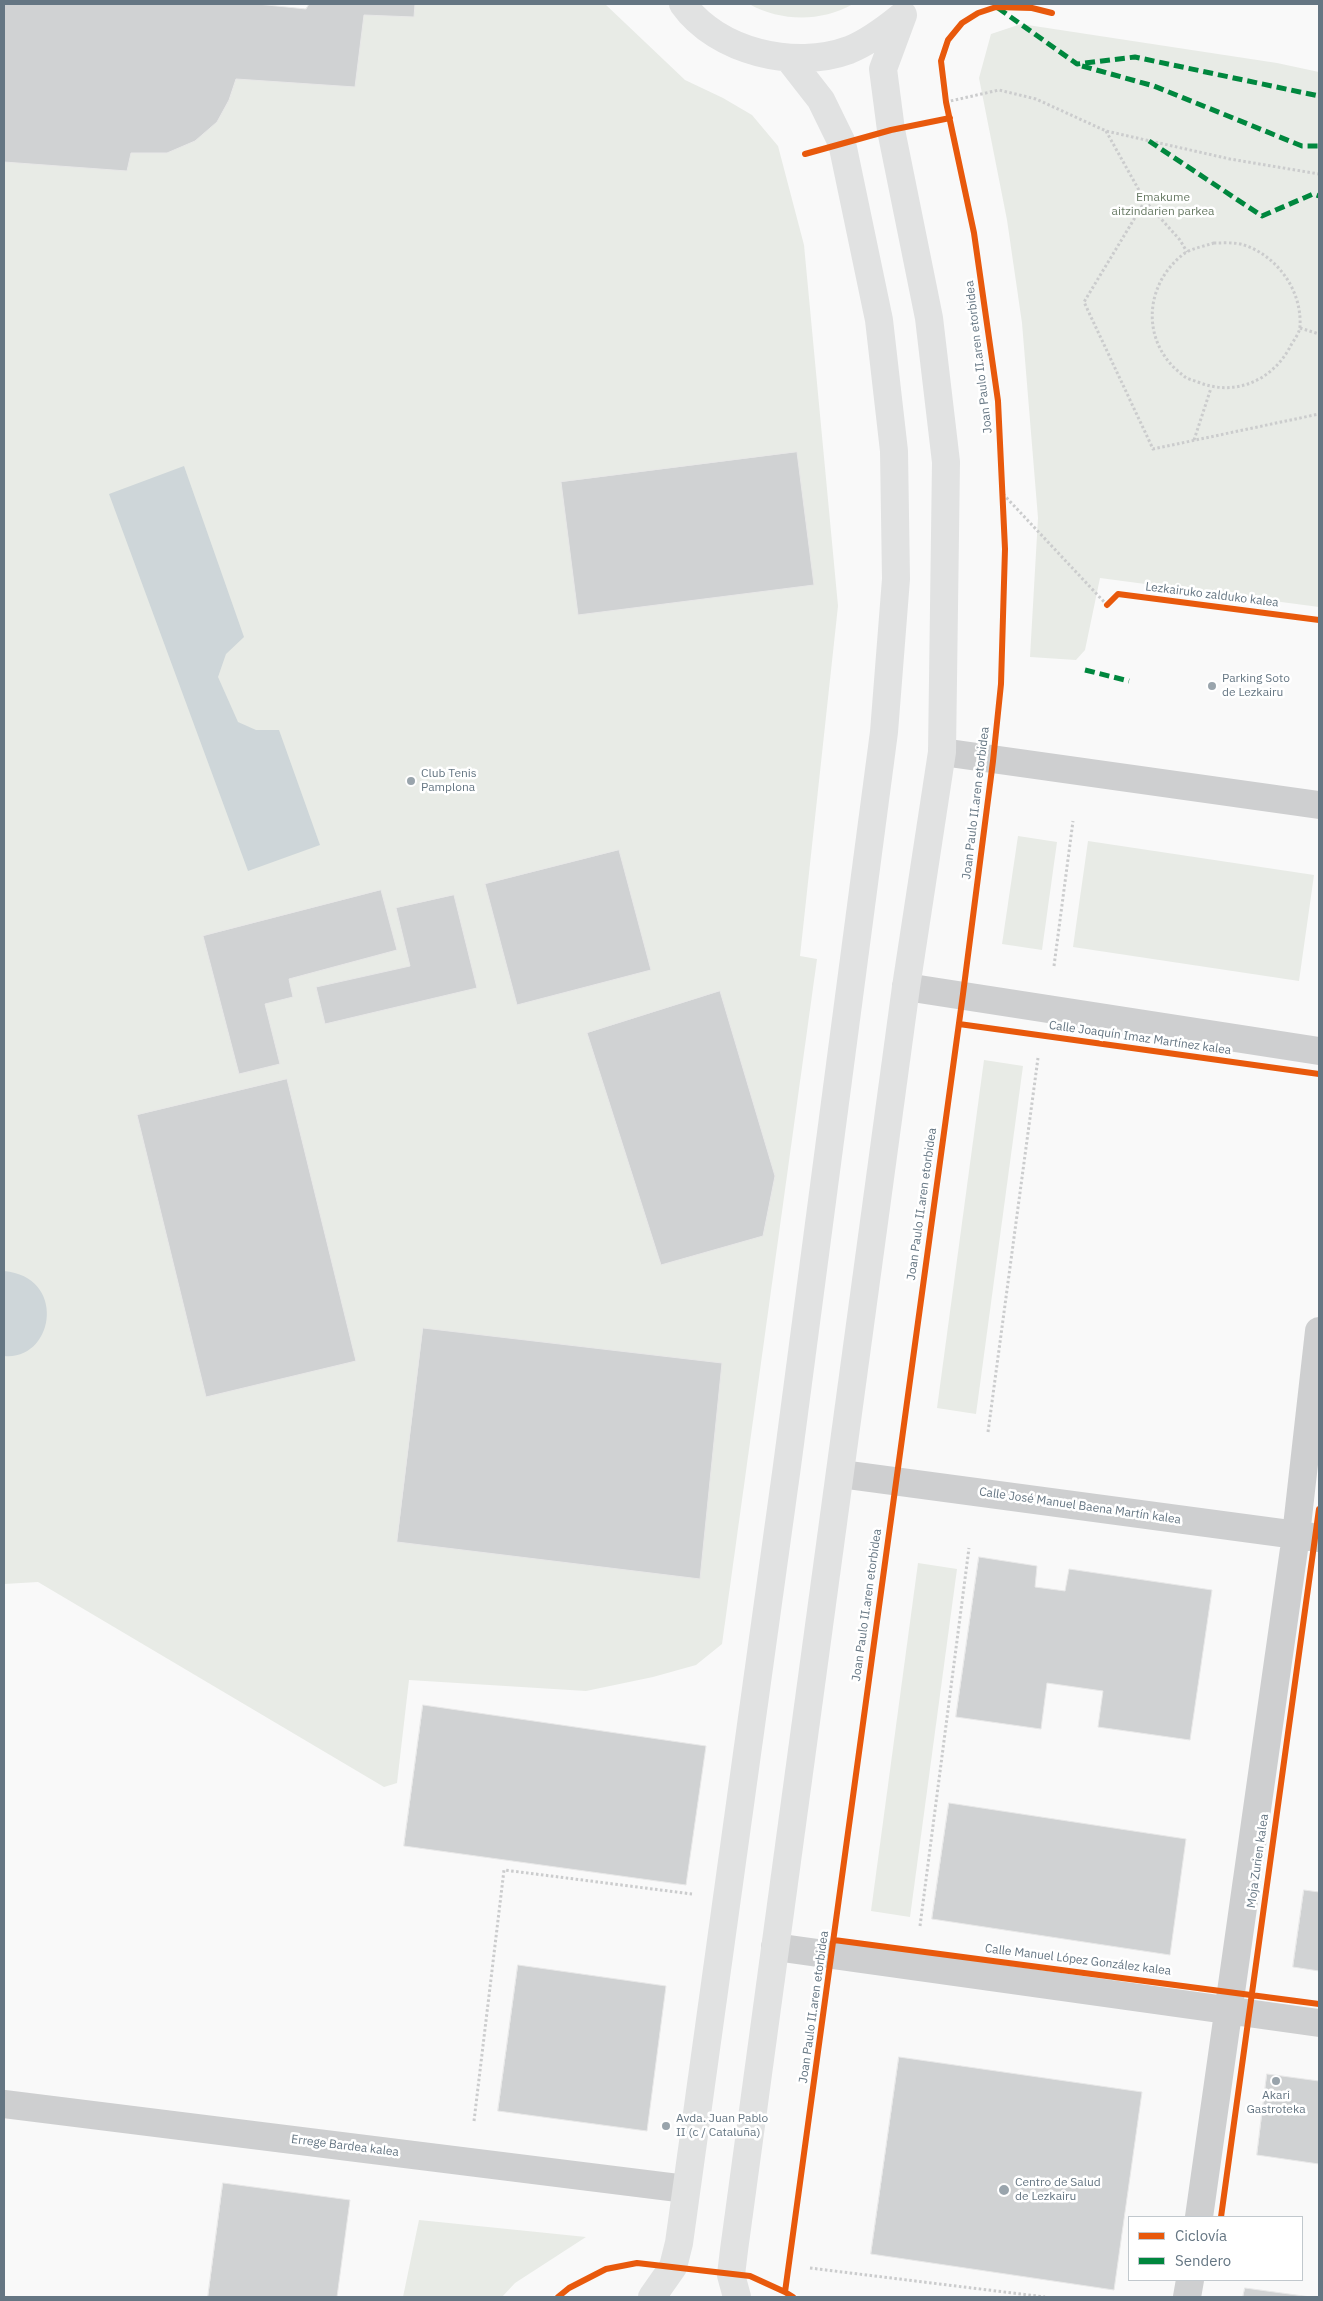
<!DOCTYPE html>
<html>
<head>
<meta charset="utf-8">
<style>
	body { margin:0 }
	#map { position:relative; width:1323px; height:2301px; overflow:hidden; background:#f9f9f9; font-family:"IBM Plex Sans",sans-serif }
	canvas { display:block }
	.frame { position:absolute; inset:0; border:5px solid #657683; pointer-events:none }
	.legend { position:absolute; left:1128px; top:2216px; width:175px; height:65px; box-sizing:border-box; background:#fff; border:1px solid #c1c8cd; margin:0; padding:6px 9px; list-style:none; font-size:15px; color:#657683 }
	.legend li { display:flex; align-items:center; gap:10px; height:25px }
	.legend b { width:25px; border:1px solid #c1c8cd }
</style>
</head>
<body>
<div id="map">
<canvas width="1323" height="2301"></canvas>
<div class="frame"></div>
<ul class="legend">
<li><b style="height:6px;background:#e8590c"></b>Ciclovía</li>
<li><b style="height:6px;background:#00873e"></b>Sendero</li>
</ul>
</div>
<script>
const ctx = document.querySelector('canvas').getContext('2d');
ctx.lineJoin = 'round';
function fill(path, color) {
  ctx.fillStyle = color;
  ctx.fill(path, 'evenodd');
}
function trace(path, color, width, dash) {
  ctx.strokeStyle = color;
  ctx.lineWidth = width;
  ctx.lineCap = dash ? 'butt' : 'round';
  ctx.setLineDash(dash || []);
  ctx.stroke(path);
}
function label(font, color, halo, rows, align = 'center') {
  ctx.font = font + ' "IBM Plex Sans",sans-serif';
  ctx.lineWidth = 5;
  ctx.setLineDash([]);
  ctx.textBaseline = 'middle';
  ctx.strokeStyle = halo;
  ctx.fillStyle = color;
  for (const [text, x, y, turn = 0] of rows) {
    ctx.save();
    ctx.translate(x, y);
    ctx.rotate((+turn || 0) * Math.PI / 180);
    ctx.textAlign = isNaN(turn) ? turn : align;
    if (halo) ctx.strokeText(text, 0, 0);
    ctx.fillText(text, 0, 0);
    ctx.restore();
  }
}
const green = new Path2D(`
	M4 4H257L305 9 309 4H605L685 80 723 98 752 115 778 146 804 245 838 606 800 956 817 959 722 1644 696 1665 653 1677 586 1691 409 1680 397 1783 384 1787 38 1582 4 1584Z
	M749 4H853C821 22 782 22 749 4Z
	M1021 24 1277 63 1319 72V607L1100 578 1085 650 1076 660 1030 657 1038 518 1022 323 1007 220 979 78 991 34Z
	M1018 836 1057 842 1042 950 1002 944Z
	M1088 841 1314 875 1299 981 1073 947Z
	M984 1060 1023 1066 976 1414 937 1408Z
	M918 1563 957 1569 910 1917 871 1911Z
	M419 2220 586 2237 515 2283 502 2297H403Z`);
const water = new Path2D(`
	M184 466 244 637 226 654 218 677 238 722 256 730H279L320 845 248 871 109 494Z
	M4 1271C68 1277 54 1361 4 1356Z`);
const building = new Path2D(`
	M4 4H257L306 9 309 4H415L414 17 364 15 355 87 236 79 229 100 217 122 195 141 167 153H131L127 171 4 162Z
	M797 452 814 585 578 615 561 482Z
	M619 850 651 970 517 1005 485 884Z
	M381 890 397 950 289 979 293 997 265 1004 280 1064 239 1074 203 936Z
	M454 895 477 988 325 1024 316 987 410 966 396 908Z
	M720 991 775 1176 763 1236 661 1265 587 1033Z
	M287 1079 356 1361 206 1397 137 1115Z
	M423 1328 722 1363 700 1579 397 1542Z
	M979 1557 1037 1566 1035 1587 1065 1591 1069 1569 1212 1590 1190 1740 1098 1727 1103 1691 1047 1683 1041 1729 956 1717Z
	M423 1705 706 1746 686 1885 404 1846Z
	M949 1803 1186 1839 1170 1955 932 1919Z
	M1304 1890 1319 1892V1971L1293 1967Z
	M518 1965 666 1986 647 2131 498 2111Z
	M899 2057 1142 2092 1114 2290 871 2254Z
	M1267 2074 1319 2081V2164L1257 2155Z
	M223 2183 350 2200 337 2297H208Z
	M1245 2288 1311 2297H1243Z`);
const path = new Path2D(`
	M946 102 999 90 1036 99 1106 131 1230 159 1319 174
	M1106 131 1145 201 1084 302 1153 449 1319 414
	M1145 201 1180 240 1187 252
	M1214 243C1223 243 1235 242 1244 245 1277 256 1302 290 1300 326 1300 333 1293 341 1290 347 1272 381 1234 397 1198 382 1193 380 1187 379 1184 376 1140 344 1143 284 1185 253 1193 248 1205 246 1214 243Z
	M1300 328 1319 334
	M1194 440 1211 388
	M1003 494 1107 605
	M1054 966 1073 821
	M988 1432 1038 1058
	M920 1926 969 1548
	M474 2121 504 1870 692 1894
	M810 2268 1045 2297`);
const minor = new Path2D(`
	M942 752 1319 805
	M906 987 1319 1051
	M841 1474 1319 1538
	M775 1947 1319 2023
	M4 2104 686 2189
	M1199 2217 1296 1535 1319 1331
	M1187 2297 1190 2280`);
const major = new Path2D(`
	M683 4C717 52 795 70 849 50 869 42 886 29 903 15
	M652 2297 673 2267 679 2243 787 1466 884 732 896 579 894 451 879 320 842 143 821 100 789 59
	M737 2297 731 2275 734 2250 906 987 942 752 946 462 929 318 891 130 883 69 903 15`);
const quiet = new Path2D(`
	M998 8 1077 64 1135 57 1319 96
	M1082 66 1154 86 1302 146H1319
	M1149 141 1262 216 1313 194 1319 196
	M1085 670 1129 681`);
const cycleway = new Path2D(`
	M805 154 891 130 950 118
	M1107 605 1118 594 1319 620
	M959 1024 1319 1074
	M834 1940 1319 2004
	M1221 2217 1319 1509
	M785 2292 963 994 993 761 1001 684 1005 549 998 401 974 233 946 102 941 61 948 40 962 23 978 13 996 7 1032 8 1052 13
	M558 2297 569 2288 606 2269 637 2263 750 2276 785 2292 793 2297`);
const markers = [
	[1212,686,5,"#99a4ac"],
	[411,781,5,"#99a4ac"],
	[1276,2081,5,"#99a4ac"],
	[666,2126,5,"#99a4ac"],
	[1004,2190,6,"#99a4ac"]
];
const parkNames = [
	["Emakume",1163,198],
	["aitzindarien parkea",1163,212]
];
const streetNames = [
	["Joan Paulo II.aren etorbidea",979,357,-97],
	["Lezkairuko zalduko kalea",1212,595,7],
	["Joan Paulo II.aren etorbidea",976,803,-83],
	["Calle Joaquín Imaz Martínez kalea",1140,1038,8],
	["Joan Paulo II.aren etorbidea",922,1204,-82],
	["Calle José Manuel Baena Martín kalea",1080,1506,8],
	["Joan Paulo II.aren etorbidea",867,1605,-82],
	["Moja Zurien kalea",1258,1861,-82],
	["Calle Manuel López González kalea",1078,1960,7],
	["Joan Paulo II.aren etorbidea",814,2007,-82],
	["Errege Bardea kalea",345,2146,7]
];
const poiNames = [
	["Parking Soto",1222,679],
	["de Lezkairu",1222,693],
	["Club Tenis",421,774],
	["Pamplona",421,788],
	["Akari",1276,2096,"center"],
	["Gastroteka",1276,2110,"center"],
	["Avda. Juan Pablo",676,2119],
	["II (c / Cataluña)",676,2133],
	["Centro de Salud",1015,2183],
	["de Lezkairu",1015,2197]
];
fill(green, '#e8ebe6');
fill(water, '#ced6d9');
fill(building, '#d0d2d3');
trace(building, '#e8e8e8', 1);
trace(path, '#cbcccd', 3, [2.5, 2.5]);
trace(minor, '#cecfd0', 28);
trace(major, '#e1e2e2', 28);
trace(quiet, '#00873e', 5, [10, 5]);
trace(cycleway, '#e8590c', 6);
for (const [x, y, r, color] of markers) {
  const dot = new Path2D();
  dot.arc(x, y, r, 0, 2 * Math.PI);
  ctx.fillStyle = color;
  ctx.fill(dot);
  trace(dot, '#fff', 2);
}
label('12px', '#687a64', '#fff', parkNames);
label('12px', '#657683', '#fff', streetNames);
label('12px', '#657683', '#fff', poiNames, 'left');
</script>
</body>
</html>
